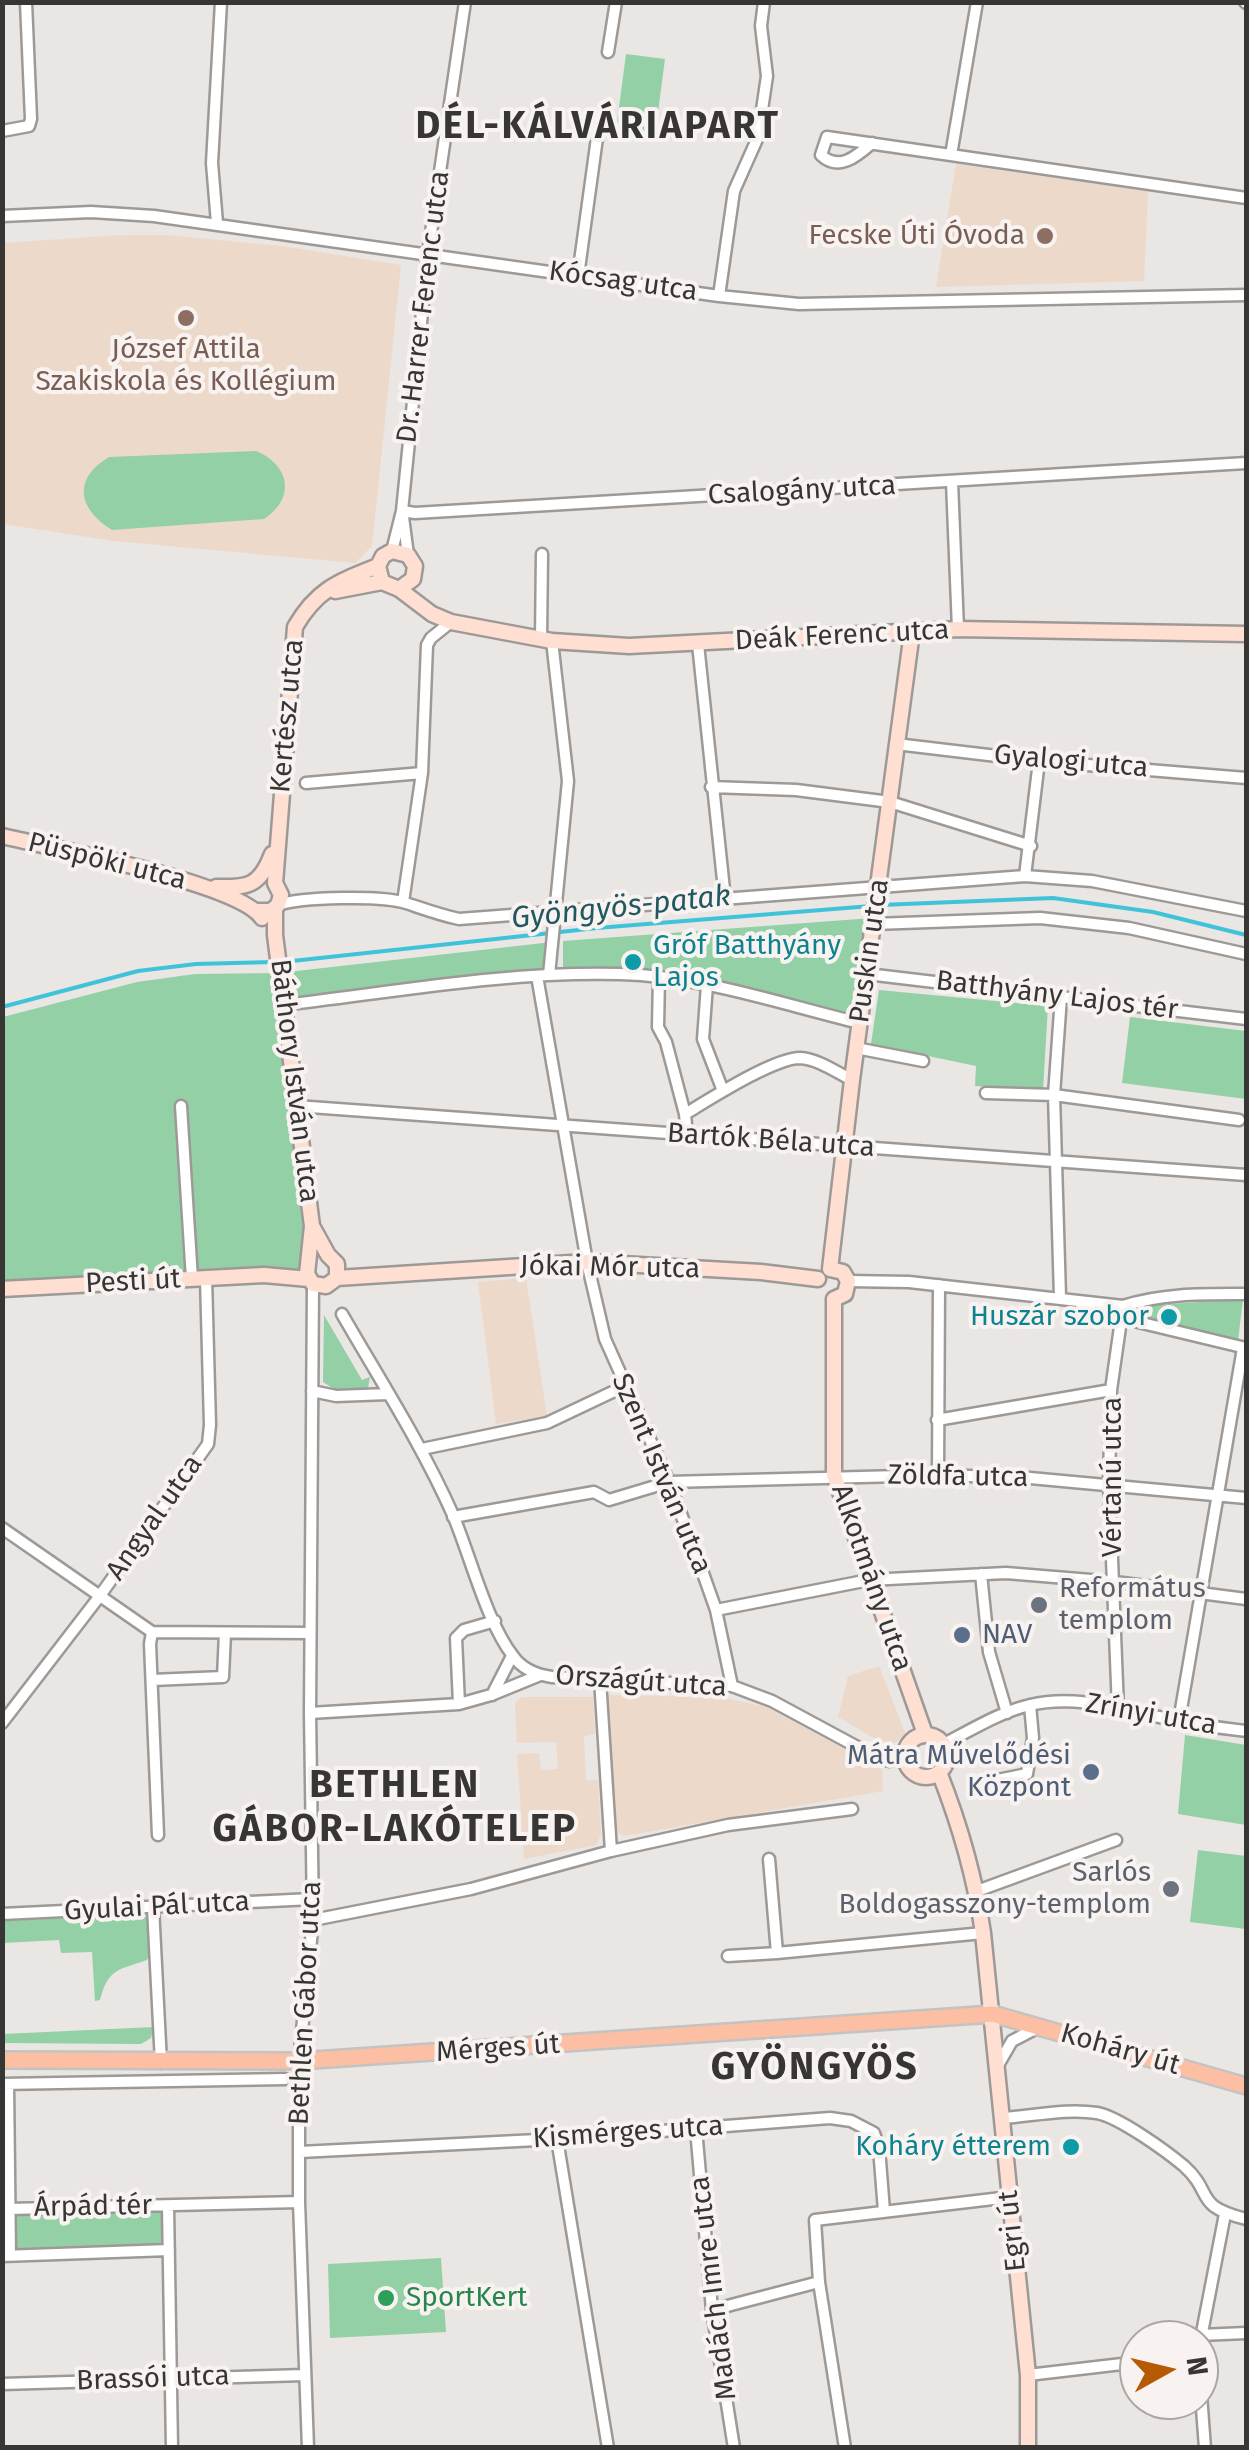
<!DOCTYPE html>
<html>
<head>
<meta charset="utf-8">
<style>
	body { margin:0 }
	#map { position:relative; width:1249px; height:2450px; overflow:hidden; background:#eae6e3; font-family:"Fira Sans",sans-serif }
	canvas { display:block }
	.frame { position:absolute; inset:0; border:5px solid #383635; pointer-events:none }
	.north { position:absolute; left:1119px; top:2320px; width:100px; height:100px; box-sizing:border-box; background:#f8f3f0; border:2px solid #aba7a5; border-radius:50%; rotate:82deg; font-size:28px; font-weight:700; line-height:40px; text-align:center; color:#383635 }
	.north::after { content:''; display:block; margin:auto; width:35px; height:45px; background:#b75a04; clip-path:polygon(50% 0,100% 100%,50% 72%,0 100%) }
</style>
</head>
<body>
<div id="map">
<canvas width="1249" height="2450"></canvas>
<div class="frame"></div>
<div class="north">N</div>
</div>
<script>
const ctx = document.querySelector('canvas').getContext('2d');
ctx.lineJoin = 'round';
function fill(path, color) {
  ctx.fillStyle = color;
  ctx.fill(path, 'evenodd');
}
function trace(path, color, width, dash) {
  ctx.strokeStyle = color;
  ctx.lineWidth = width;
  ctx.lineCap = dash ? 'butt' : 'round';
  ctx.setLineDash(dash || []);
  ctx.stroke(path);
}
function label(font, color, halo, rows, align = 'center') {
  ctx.font = font + ' "Fira Sans",sans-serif';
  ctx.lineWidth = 8;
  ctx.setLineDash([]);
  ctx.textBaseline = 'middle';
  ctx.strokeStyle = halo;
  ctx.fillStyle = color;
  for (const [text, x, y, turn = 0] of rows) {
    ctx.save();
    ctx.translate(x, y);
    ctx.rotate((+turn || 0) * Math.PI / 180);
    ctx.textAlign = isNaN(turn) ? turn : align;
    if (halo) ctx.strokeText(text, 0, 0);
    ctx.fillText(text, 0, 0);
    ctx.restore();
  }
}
const education = new Path2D(`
	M956 164 1148 191 1144 281 936 287Z
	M122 235H167L282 246 401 265 372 546 355 563 114 541 3 524 2 243Z
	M526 1278 547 1416 496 1424 478 1282Z
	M879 1666 906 1735 889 1747 838 1717 848 1676Z
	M608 1695 721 1697 766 1707 882 1769 883 1791 624 1836 618 1833 614 1824Z
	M522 1697H593L595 1734 584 1736 586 1780H598L601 1835 596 1845 524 1859 517 1754 539 1753 541 1770 558 1769 556 1742 517 1743 515 1703Z`);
const green = new Path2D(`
	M626 54 665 59 655 135 616 130Z
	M256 451C290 465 296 498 264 519L112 530C78 509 72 479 109 457Z
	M872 918 856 1018 712 983 563 975V941Z
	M552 942 543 976 284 1005 310 1212 306 1268 273 1274 3 1289V1017L137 982 195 974 279 973Z
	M879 990 1048 1006 1043 1090 975 1086 976 1066 871 1044Z
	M1130 1017 1246 1031V1099L1122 1083Z
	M1243 1299 1238 1341 1140 1316 1141 1306Z
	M324 1315 362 1380 370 1377 368 1388 334 1389 323 1382Z
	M1185 1735 1246 1745V1825L1178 1814Z
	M1198 1850 1246 1856V1929L1190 1922Z
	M142 1915 148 1918C152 1931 154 1949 147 1960 119 1970 108 1968 100 2000L95 2001 92 1952 61 1953 59 1940 3 1943V1921Z
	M154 2027 151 2038 141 2044 3 2043V2034Z
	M166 2209 167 2248 12 2253 13 2212Z
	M441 2258 446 2332 330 2338 328 2264Z`);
const stream = new Path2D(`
	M880 905 1053 898 1153 912 1246 935
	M283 962 597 928 871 906
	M2 1007 138 971 196 964 273 962`);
const street = new Path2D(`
	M1245 2 1246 3
	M608 52 616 2
	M2 131 29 126 31 119 26 2
	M872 143C857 156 839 172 821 155L827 137 1246 198
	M951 155 977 2
	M2 216 91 212 154 216 719 296 799 304 1246 295
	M217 223 212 163 221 2
	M578 276 597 138
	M719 296 734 191 758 137 767 76 761 26 764 2
	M952 482 958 629
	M402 511 415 513 1246 463
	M403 517 408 555
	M392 551 402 511 428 253 465 2
	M541 639 542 554
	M698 644 725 899
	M896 744 1039 761 1246 778
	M306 783 422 773
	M711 787 796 790 890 802 1031 846
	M1025 876 1039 761
	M403 902 422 773 427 645 431 638 451 622
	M278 905C301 897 382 895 406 903 424 909 440 915 459 919L1025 876 1092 881 1246 911
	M874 924 1040 918 1129 928 1246 954
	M867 974 1246 1019
	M549 975 568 781 552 641
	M537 976 587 1262 605 1339 669 1482 699 1562 716 1610 732 1686
	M659 977 658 1027 666 1042 685 1114
	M707 985 703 1039 723 1091
	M283 1005C394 992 508 971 620 974 701 976 781 1004 860 1023
	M856 1048 923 1061
	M986 1093 1054 1095 1239 1120
	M181 1106 192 1279
	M296 1106 1246 1175
	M687 1136 685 1114C710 1099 774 1058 800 1058 818 1059 836 1072 852 1080
	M848 1281 909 1282 1123 1306C1163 1293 1205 1294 1246 1294
	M1060 1297 1054 1095 1061 997
	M1123 1306 1138 1322 1246 1348
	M342 1314C380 1380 422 1445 453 1515 470 1555 487 1623 513 1656 522 1669 538 1675 552 1677L732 1686 772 1701 874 1756 889 1761 905 1758
	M312 1391 336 1396 388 1394
	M937 1420 1111 1390
	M422 1449 547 1423 625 1386
	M938 1475 939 1285
	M453 1517 594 1492 609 1500 669 1482 938 1475 1030 1478 1246 1498
	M2 1528 152 1632 310 1633
	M981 1574 989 1652 1007 1713
	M716 1610 869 1580 1006 1573 1115 1582 1246 1599
	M152 1632 150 1644 158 1835
	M600 1679 611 1851
	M152 1680 223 1677 225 1633
	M492 1695 512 1656
	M459 1704 456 1638 464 1630 495 1621
	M1118 1709 1109 1484 1111 1390 1123 1306
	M310 1713 459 1704 491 1695 540 1675
	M1179 1721 1243 1348
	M2 1723 99 1597 208 1444 210 1425 206 1278
	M944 1744C971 1730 1000 1712 1030 1705 1077 1694 1123 1710 1169 1719 1194 1725 1221 1728 1246 1731
	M978 1784 1027 1774 1033 1738 1030 1705
	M769 1859 777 1953 983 1933
	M977 1891 1116 1840
	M153 1907 161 2063
	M2 1914 312 1899
	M313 1920 471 1889 611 1851 728 1825 852 1809
	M728 1956 777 1953
	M997 2067 1012 2041 1037 2028
	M2 2084 285 2079
	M8 2084 10 2255
	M1003 2118C1032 2116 1068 2108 1097 2113 1119 2117 1166 2151 1184 2166 1215 2194 1192 2205 1246 2219
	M696 2129 712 2310 734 2448
	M557 2139 608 2448
	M300 2152 557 2139 830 2118 851 2121 874 2133 879 2148 884 2211
	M168 2206 172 2448
	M9 2209 299 2202
	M2 2256 169 2250
	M712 2310 819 2282
	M1200 2335 1246 2333
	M1199 2348 1225 2214
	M1199 2368 1205 2448
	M1028 2375 1139 2362
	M2 2384 304 2375
	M308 2448 299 2202V2061L313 1920 310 1713 313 1284
	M845 2448 819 2282 815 2220 1010 2197`);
const secondary = new Path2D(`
	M399 589 413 579 415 566 408 555 392 551 383 556 378 566 382 582 399 589 432 614 451 622 552 641 629 646 958 629 1246 634
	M335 591 382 582
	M2 836C52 848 238 883 262 918
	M216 887C248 888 260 886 272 854
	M275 908V935L312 1226 307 1274 313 1284 326 1286 337 1278V1264L328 1255 312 1226
	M257 911H271L278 905 281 895 275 883 276 871 295 627C317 589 338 582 378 566
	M830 1269 852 1080 912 632
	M830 1269 843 1272 848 1281 845 1294 834 1299
	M337 1278 587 1262 761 1272 818 1279
	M2 1289 264 1275 309 1279
	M834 1299V1475L925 1734
	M905 1756a21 21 0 1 1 42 0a21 21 0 1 1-42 0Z
	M939 1772C960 1825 975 1877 983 1933L1028 2375V2448`);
const primary = new Path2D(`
	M2 2060 299 2061 993 2014 1246 2086`);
const markers = [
	[1045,236,10,"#8d6e63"],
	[186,318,10,"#8d6e63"],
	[633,962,10,"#0f9aa8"],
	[1169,1317,10,"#0f9aa8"],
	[1039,1605,10,"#6b7280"],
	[962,1635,10,"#5c6f8a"],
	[1091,1772,10,"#5c6f8a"],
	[1171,1889,10,"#6b7280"],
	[1071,2147,10,"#0f9aa8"],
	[386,2298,10,"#2e9e5b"]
];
const educationNames = [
	["Fecske Úti Óvoda",1025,236],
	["József Attila",186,350,"center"],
	["Szakiskola és Kollégium",186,382,"center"]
];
const streetNames = [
	["Kócsag utca",623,282,8],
	["Dr. Harrer Ferenc utca",424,307,-83],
	["Csalogány utca",802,491,-3],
	["Deák Ferenc utca",842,636,-3],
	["Kertész utca",288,716,-85],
	["Gyalogi utca",1071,762,5],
	["Püspöki utca",107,862,14],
	["Puskin utca",870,951,-82],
	["Batthyány Lajos tér",1057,996,7],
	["Báthory István utca",294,1081,83],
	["Bartók Béla utca",771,1141,4],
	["Jókai Mór utca",610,1268,1],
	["Pesti út",133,1282,-3],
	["Szent István utca",661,1474,67],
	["Zöldfa utca",958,1477,1],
	["Vértanú utca",1113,1477,-90],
	["Angyal utca",155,1518,-55],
	["Alkotmány utca",871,1578,71],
	["Országút utca",641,1682,4],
	["Zrínyi utca",1151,1715,10],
	["Gyulai Pál utca",157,1907,-3],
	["Bethlen Gábor utca",306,2003,-87],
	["Mérges út",498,2049,-4],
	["Koháry út",1120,2050,16],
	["Kismérges utca",628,2133,-4],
	["Árpád tér",93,2207,-1],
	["Egri út",1013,2231,-96],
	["Madách Imre utca",714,2288,-97],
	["Brassói utca",153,2379,-2]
];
const cultureNames = [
	["Gróf Batthyány",653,946,"left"],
	["Lajos",653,978,"left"],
	["Huszár szobor",1149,1317],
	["Koháry étterem",1051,2147]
];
const worshipNames = [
	["Református",1059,1589],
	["templom",1059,1621],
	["Sarlós",1151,1873,"right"],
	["Boldogasszony-templom",1151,1905,"right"]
];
const serviceNames = [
	["NAV",982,1635],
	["Mátra Művelődési",1071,1756,"right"],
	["Központ",1071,1788,"right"]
];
const leisureNames = [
	["SportKert",406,2298]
];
const waterNames = [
	["Gyöngyös-patak",621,908,-6]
];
const districtNames = [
	["DÉL-KÁLVÁRIAPART",598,127],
	["BETHLEN",395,1786],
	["GÁBOR-LAKÓTELEP",395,1830],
	["GYÖNGYÖS",815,2068]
];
fill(education, '#edd9ca');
fill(green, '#94d0a6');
trace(stream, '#3fc3d8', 4);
trace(street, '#9d9996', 15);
trace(secondary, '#9d9996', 19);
trace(primary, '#c3c3c2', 20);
trace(street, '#fff', 10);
trace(secondary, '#fedfd2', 14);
trace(primary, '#fcbfa4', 15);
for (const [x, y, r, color] of markers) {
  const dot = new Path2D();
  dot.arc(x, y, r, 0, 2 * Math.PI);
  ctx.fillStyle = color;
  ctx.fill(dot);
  trace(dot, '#f8f3f0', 4);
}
label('28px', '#785e54', '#f8f3f0', educationNames, 'right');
label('28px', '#383635', '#f8f3f0', streetNames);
label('28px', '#0d838f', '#f8f3f0', cultureNames, 'right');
label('28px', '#5b616d', '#f8f3f0', worshipNames, 'left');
label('28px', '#4e5e75', '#f8f3f0', serviceNames, 'left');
label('28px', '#27864d', '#f8f3f0', leisureNames, 'left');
label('italic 30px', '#235861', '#f8f3f0', waterNames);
ctx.letterSpacing = '2.5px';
label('bold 38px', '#383635', '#f8f3f0', districtNames);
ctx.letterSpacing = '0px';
</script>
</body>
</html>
